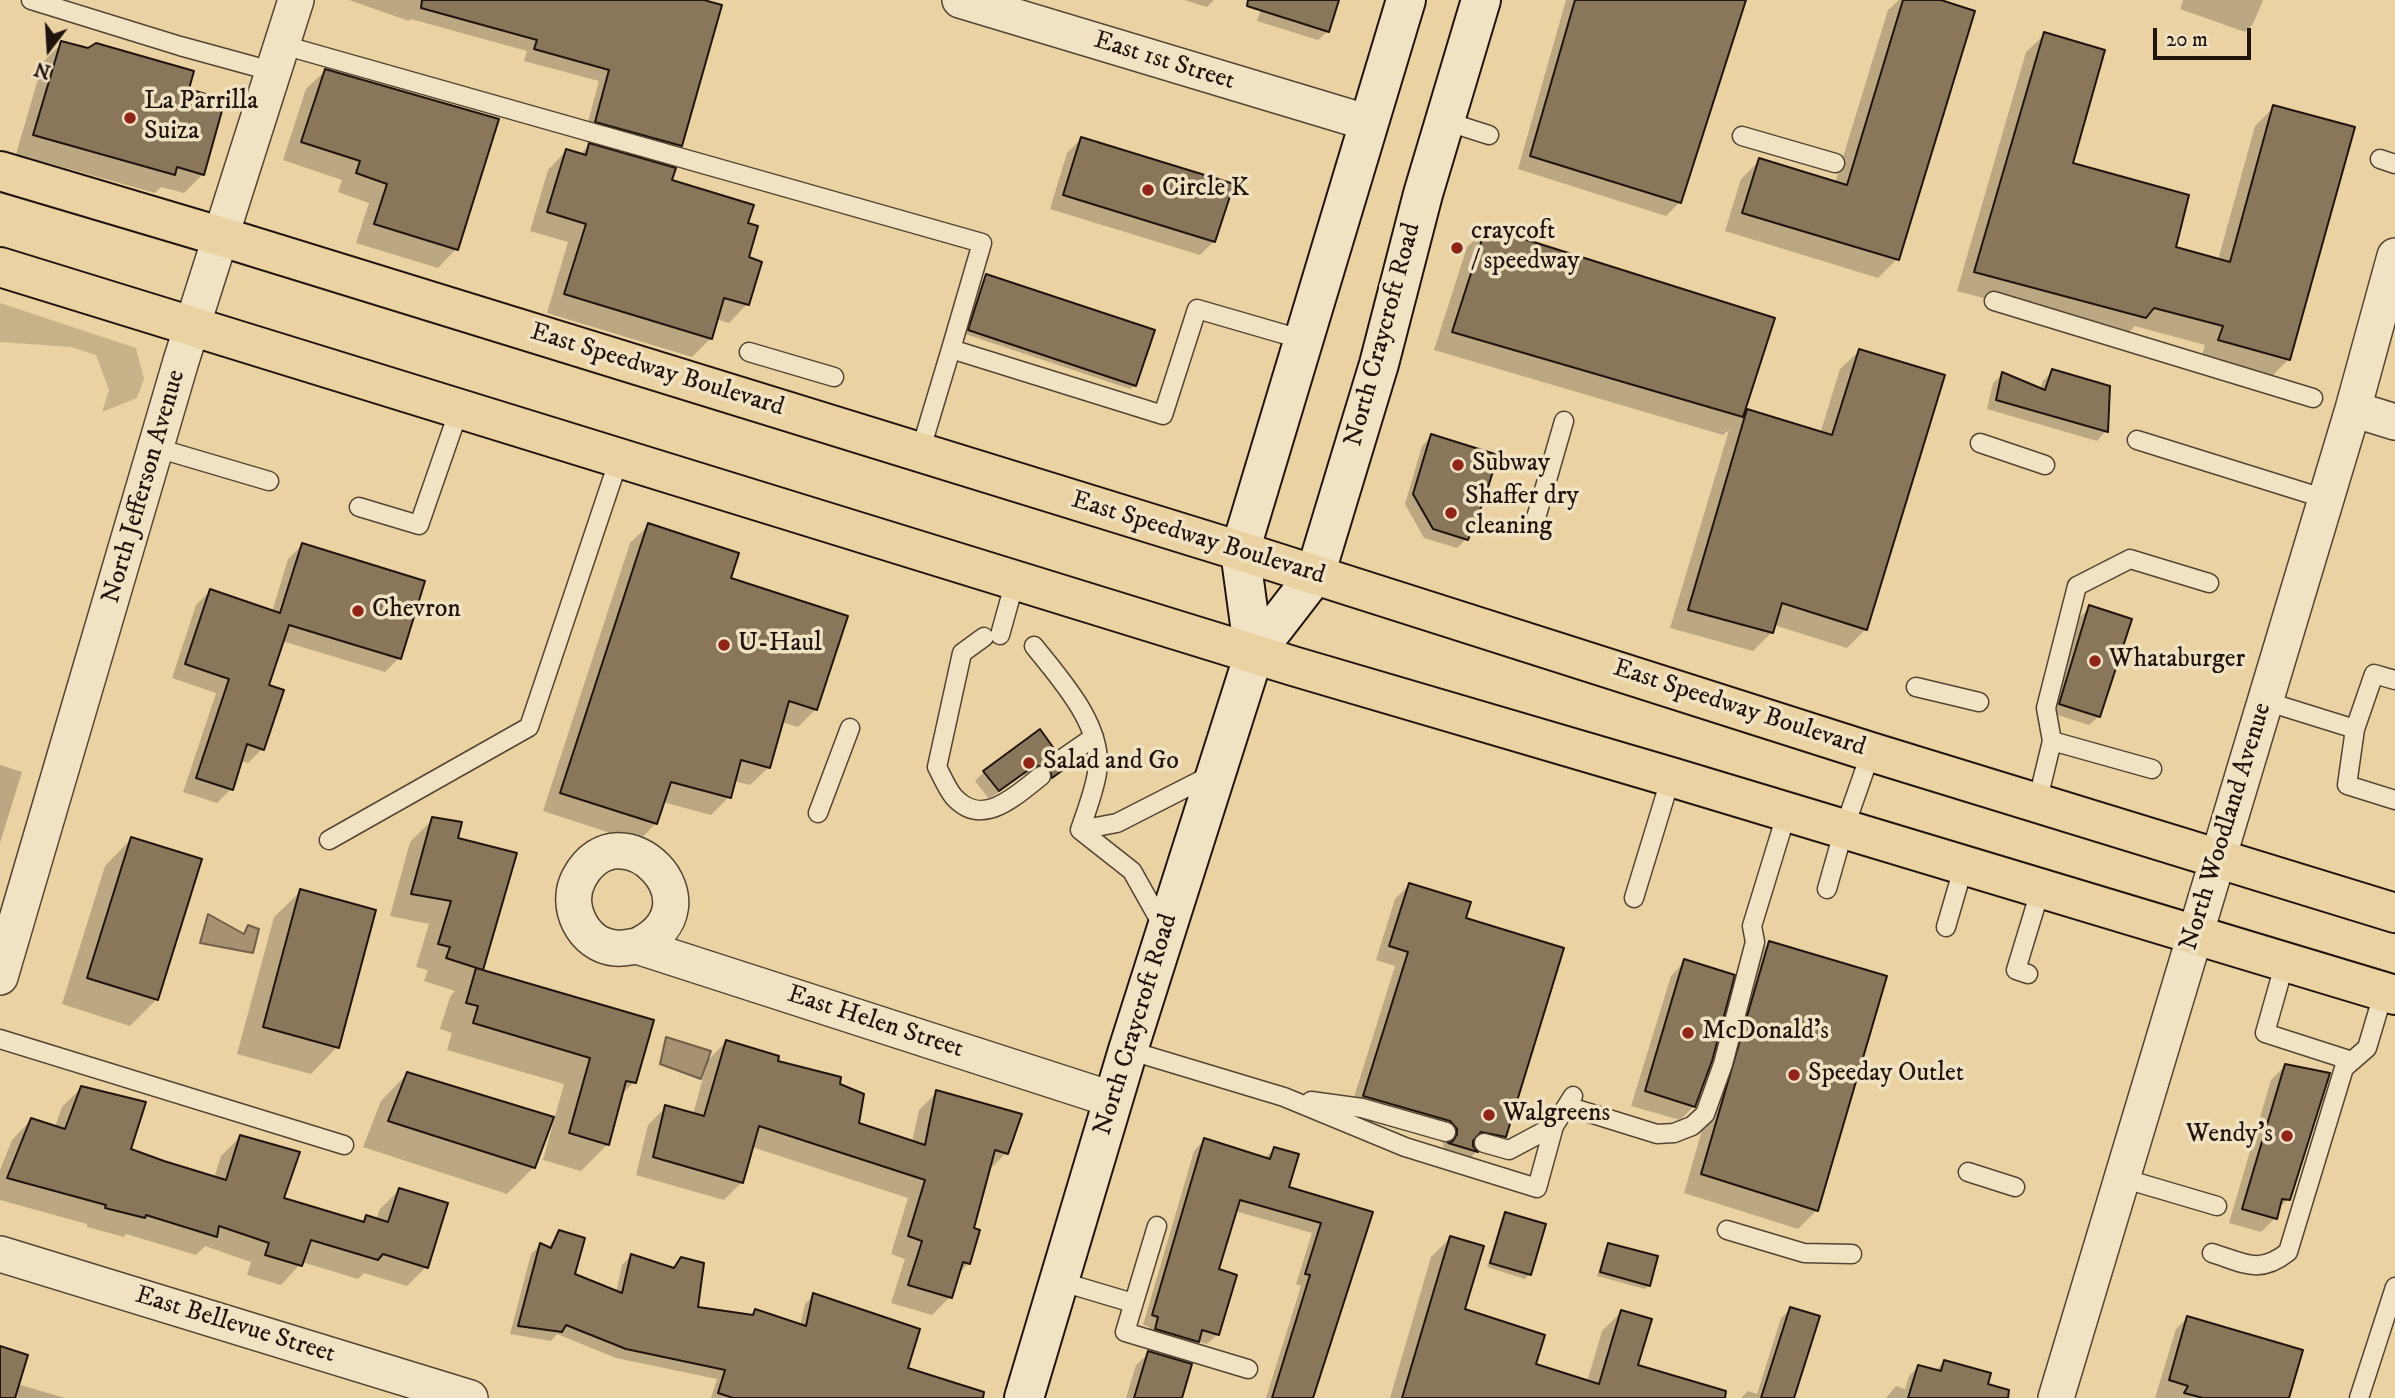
<!DOCTYPE html>
<html>
<head>
<meta charset="utf-8">
<style>
	body { margin:0 }
	#map { position:relative; width:2395px; height:1398px; overflow:hidden; background:#ead2a3; font-family:"IM FELL DW Pica",serif }
	canvas { display:block }
	.north { position:absolute; left:14px; top:14px; width:70px; height:70px; -webkit-text-stroke:5px #f1e2c3; paint-order:stroke; rotate:197deg; font-size:19px; font-weight:700; line-height:28px; text-align:center; color:#21140e }
	.north::after { content:''; display:block; margin:auto; width:24px; height:32px; background:#21140e; clip-path:polygon(50% 0,100% 100%,50% 72%,0 100%) }
	.scale { position:absolute; left:2153px; top:28px; width:98px; height:32px; box-sizing:border-box; border:4px solid #21140e; border-top:0; padding-left:9px; font-size:21px; line-height:24px; white-space:nowrap; color:#21140e; -webkit-text-stroke:5px #f1e2c3; paint-order:stroke }
</style>
</head>
<body>
<div id="map">
<canvas width="2395" height="1398"></canvas>
<div class="north">N</div>
<div class="scale">20 m</div>
</div>
<script>
const ctx = document.querySelector('canvas').getContext('2d');
ctx.lineJoin = 'round';
function fill(path, color) {
  ctx.fillStyle = color;
  ctx.fill(path, 'evenodd');
}
function trace(path, color, width, dash) {
  ctx.strokeStyle = color;
  ctx.lineWidth = width;
  ctx.lineCap = dash ? 'butt' : 'round';
  ctx.setLineDash(dash || []);
  ctx.stroke(path);
}
function label(font, color, halo, rows, align = 'center') {
  ctx.font = font + ' "IM FELL DW Pica",serif';
  ctx.lineWidth = 7;
  ctx.setLineDash([]);
  ctx.textBaseline = 'middle';
  ctx.strokeStyle = halo;
  ctx.fillStyle = color;
  for (const [text, x, y, turn = 0] of rows) {
    ctx.save();
    ctx.translate(x, y);
    ctx.rotate((+turn || 0) * Math.PI / 180);
    ctx.textAlign = isNaN(turn) ? turn : align;
    if (halo) ctx.strokeText(text, 0, 0);
    ctx.fillText(text, 0, 0);
    ctx.restore();
  }
}
const green = new Path2D(`
	M0 303 136 348 144 379 137 398 102 412 109 390 96 355 71 347 0 342Z`);
const water = new Path2D(`
	M208 914 244 934 248 925 259 929 253 953 200 943Z
	M666 1037 711 1051 701 1079 660 1064Z`);
const shadow = new Path2D(`
	M349 0H698L680 145 669 157 585 133 599 81 524 61 527 51 411 19 409 21Z
	M1184 0H1214L1207 7Z
	M1264 0H1338L1328 31 1318 40 1257 21Z
	M1566 0H1743L1679 203 1666 216 1518 169Z
	M1899 0H1935L1897 259 1878 278 1725 231 1741 179 1760 160 1835 183 1888 10Z
	M2183 0H2263L2253 24 2245 32 2180 9Z
	M2045 34 2071 164 2173 248 2218 260 2255 126 2274 107 2289 359 2270 378 2201 359 2205 345 2135 326 2125 336 1957 291 2026 52Z
	M62 43 187 90 203 174 184 193 161 187 155 193 16 154 43 62Z
	M325 71 456 249 438 268 356 243 369 203 338 192 342 180 283 160 306 89Z
	M1081 139 1214 241 1200 255 1050 209 1067 153Z
	M589 145 670 181 746 224 747 304 729 323 716 319 711 338 692 357 547 313 568 242 530 231 548 170 566 151 580 155Z
	M1486 229 1742 416 1747 411 1820 434 1840 369 1859 351 1866 629 1847 648 1774 625 1772 632 1753 651 1670 628 1729 430 1723 435 1434 350 1467 247Z
	M987 276 1135 385 1130 389 965 334 983 280Z
	M2053 371 2106 431 2097 441 1987 409 1993 383 2003 374 2040 390 2043 381Z
	M1432 436 1466 539 1457 548 1424 538 1405 504 1422 446Z
	M649 525 729 579 816 709 798 727 781 722 769 767 750 785 734 781 729 797 711 815 663 802 656 823 638 842 543 811 630 543Z
	M302 545 399 658 385 672 282 641 267 686 262 749 248 763 240 761 231 789 217 803 183 792 216 693 172 678 196 605 210 591 272 612 288 559Z
	M2090 607 2099 716 2089 725 2051 713 2080 617Z
	M1050 754 1051 766 1060 771 1043 786 1036 774 1023 775 989 799 975 781 984 772Z
	M0 765 22 772 0 843Z
	M433 819 456 839 515 855 481 971 634 1082 620 1096 608 1144 581 1171 543 1160 564 1084 447 1050 452 1033 440 1029 450 997 455 991 424 981 428 970 416 967 429 924 390 916 410 842Z
	M131 839 157 999 130 1026 62 1004 105 866Z
	M1409 885 1464 919 1504 1136 1490 1151 1471 1147 1476 1152 1462 1166 1444 1150 1443 1143 1435 1135 1350 1110 1395 966 1376 960 1395 899Z
	M301 891 337 1047 311 1074 237 1054 274 917Z
	M1769 943 1817 1210 1798 1229 1684 1193 1750 962Z
	M1685 961 1694 1106 1680 1120 1631 1106 1671 976Z
	M726 1042 838 1085 857 1124 912 1142 919 1110 937 1092 1006 1153 987 1172 971 1229 969 1263 957 1275 950 1297 932 1315 891 1303 905 1259 891 1254 908 1198 752 1147 742 1182 724 1200 636 1175 648 1125 666 1107 693 1114 708 1060Z
	M2285 1066 2288 1199 2277 1210 2275 1218 2261 1232 2229 1223 2271 1080Z
	M407 1074 534 1167 507 1194 363 1147 381 1101Z
	M81 1088 128 1150 214 1178 221 1156 240 1137 281 1199 360 1223 367 1217 376 1220 380 1209 399 1190 426 1267 407 1286 364 1273 358 1279 302 1262 281 1285 247 1275 251 1262 205 1246 196 1255 126 1234 124 1237 87 1227V1224L0 1200V1170L12 1140 31 1120 55 1127 62 1107Z
	M1204 1140 1264 1159 1274 1149 1287 1188 1370 1213 1313 1398H1266L1301 1286 1296 1284 1312 1233 1235 1211 1217 1270 1218 1334 1207 1344 1197 1341 1187 1352 1146 1339 1149 1327 1143 1325 1194 1151Z
	M1506 1214 1529 1274 1525 1279 1487 1267 1502 1218Z
	M560 1232 573 1275 616 1293 622 1265 631 1256 672 1269 681 1259 696 1308 750 1316 755 1311 800 1326 805 1304 814 1295 906 1369 946 1398H711L717 1379 616 1358 557 1334 551 1341 510 1334 531 1254 540 1245 547 1249Z
	M1450 1238 1463 1311 1534 1365 1587 1382 1602 1331 1621 1312 1636 1366 1687 1398H1390L1431 1257Z
	M1609 1245 1649 1285 1645 1289 1597 1276 1605 1249Z
	M1791 1309 1792 1398H1741L1748 1391 1757 1394 1781 1318Z
	M2187 1318 2287 1398H2155L2176 1329Z
	M0 1348 17 1384 65 1398H0Z
	M1149 1353 1180 1398H1126L1136 1365Z
	M1944 1362 1982 1398H1886L1896 1386 1905 1389 1909 1376 1918 1367 1935 1371Z`);
const building = new Path2D(`
	M422 0H704L722 5 682 146 595 122 609 70 534 49 537 40 421 8Z
	M1248 0H1339L1329 32 1247 6Z
	M1575 0H1746L1681 203 1530 156Z
	M1903 0H1941L1975 11 1899 260 1742 213 1759 158 1847 185Z
	M2044 32 2105 50 2073 163 2189 195 2176 247 2230 262 2273 105 2355 127 2290 360 2218 340 2223 326 2154 308 2146 318 1974 272Z
	M61 41 88 48 96 43 194 71 189 89 225 100 204 175 177 167 175 175 33 135Z
	M325 69 499 119 458 250 374 224 387 184 356 173 360 161 301 142Z
	M1081 137 1234 184 1215 242 1063 195Z
	M589 143 676 168 672 180 754 205 748 223 758 226 749 257 762 262 749 305 724 298 712 339 564 294 586 224 547 212 566 149 586 155Z
	M1486 227 1775 318 1743 417 1452 332Z
	M986 274 1155 330 1136 386 968 330Z
	M1859 349 1945 375 1867 630 1782 603 1773 633 1688 610 1747 409 1832 435Z
	M2052 369 2110 386 2108 432 1996 400 2002 372 2045 390Z
	M1431 434 1498 455 1485 497 1468 540 1433 529 1413 494Z
	M648 523 739 553 731 578 848 616 817 710 789 701 770 768 741 760 731 798 671 782 657 824 560 793Z
	M302 543 425 581 401 659 289 625 269 685 284 690 264 750 247 744 233 790 196 778 229 679 185 664 210 589 280 613Z
	M2089 605 2132 619 2100 717 2059 704Z
	M1040 729 1055 750 1052 755V765L1063 770 1052 778 1050 770 1046 766H1034L999 791 983 771Z
	M432 817 462 822 458 838 517 853 483 970 446 958 450 947 438 944 451 901 411 894Z
	M131 837 202 859 158 1000 87 978Z
	M1409 883 1471 902 1466 918 1564 948 1506 1137 1481 1132 1473 1141V1146L1478 1152 1448 1143 1453 1141 1457 1134V1129L1450 1121 1363 1096 1408 952 1389 946Z
	M300 889 376 910 339 1048 263 1027Z
	M1769 941 1887 976 1818 1211 1701 1174Z
	M1684 959 1735 975 1712 1061 1695 1107 1645 1091Z
	M476 968 654 1020 636 1083 626 1081 609 1145 569 1133 590 1058 473 1023 478 1006 466 1003Z
	M726 1040 779 1056 778 1061 841 1077 840 1084 864 1094 859 1123 925 1145 936 1090 1022 1114 1008 1154 995 1150 974 1228 980 1230 970 1264 963 1262 952 1298 908 1285 922 1241 908 1236 925 1180 759 1126 743 1183 653 1157 665 1105 704 1116Z
	M2285 1064 2330 1073 2290 1200 2282 1199 2277 1219 2242 1209Z
	M407 1072 554 1117 535 1168 388 1121Z
	M81 1086 146 1102 131 1149 164 1161 226 1180 240 1135 300 1152 284 1198 364 1222 366 1215 388 1222 399 1188 448 1203 428 1268 383 1254 378 1260 311 1240 302 1266 265 1255 269 1243 219 1226 217 1237 146 1215 145 1218 105 1208 106 1205 7 1178 31 1118 65 1129Z
	M1204 1138 1270 1159 1274 1147 1299 1154 1289 1187 1373 1212 1313 1398H1272L1310 1275 1305 1274 1321 1223 1240 1200 1219 1269 1237 1275 1219 1335 1202 1330 1199 1342 1155 1329 1158 1317 1152 1315Z
	M1505 1212 1546 1224 1531 1275 1490 1263Z
	M559 1230 585 1238 575 1274 622 1293 631 1254 674 1268 681 1257 704 1263 698 1307 753 1315 755 1309 806 1326 813 1293 920 1329 908 1368 984 1392 983 1398H733L718 1393 725 1370 626 1349 566 1325 562 1332 518 1326 540 1243 551 1248Z
	M1450 1236 1484 1246 1465 1309 1545 1335 1536 1364 1599 1384 1621 1310 1652 1319 1638 1365 1726 1391 1725 1398H1402Z
	M1608 1243 1658 1256 1650 1286 1600 1272Z
	M1790 1307 1820 1316 1794 1398H1761Z
	M2187 1316 2303 1350 2289 1398H2203L2184 1393 2188 1386 2169 1380Z
	M0 1346 28 1355 15 1398H0Z
	M1148 1351 1192 1364 1182 1398H1134Z
	M1944 1360 1991 1373 1988 1384 2009 1390 2008 1398H1908L1918 1365 1941 1371Z`);
const service = new Path2D(`
	M31 0 180 46 275 72
	M283 45 982 243 951 349
	M1445 121 1489 135
	M1742 136 1835 163
	M2380 159 2395 164
	M1994 301 2313 398
	M749 352 834 377
	M2137 440 2326 499
	M1980 443 2045 465
	M157 448 269 481
	M920 452 951 349 1163 415 1197 309 1304 340
	M359 507 419 525 459 410
	M1536 518 1564 421
	M1000 635 1015 581
	M984 637 962 653 937 767C942 776 947 789 954 797 983 829 1016 795 1041 776
	M1034 646C1060 679 1105 727 1097 773 1094 792 1086 812 1080 830
	M2395 680 2374 674 2355 729 2347 785 2395 800
	M1916 687 1979 702
	M2265 701 2355 729
	M2052 741 2152 769
	M1062 759 1094 737
	M2037 803 2052 741 2046 708 2077 586 2130 559 2209 583
	M818 813 850 728
	M329 840 529 727 619 459
	M1827 889 1844 829 1871 752
	M1634 898 1671 777
	M1946 927 1964 865
	M1164 928 1132 871 1080 830 1117 823 1213 774
	M2285 962 2265 1033 2352 1061
	M2028 974 2016 970 2041 888
	M0 1039 344 1145
	M1128 1050 1284 1097 1405 1147 1537 1188 1554 1126 1573 1096
	M1311 1101 1362 1108 1446 1132
	M1567 1106 1657 1134 1674 1133 1692 1126 1705 1114 1723 1064 1755 942 1752 926 1787 812
	M1484 1143 1509 1150 1554 1126
	M1968 1172 2015 1187
	M2122 1178 2217 1206
	M1157 1226 1125 1332 1248 1369
	M1727 1230 1804 1253 1852 1254
	M2212 1253C2244 1263 2259 1275 2288 1252L2344 1068 2367 1048 2384 991
	M1059 1281 1133 1303
	M2359 1398 2395 1287`);
const minor = new Path2D(`
	M960 0 1369 123
	M2353 409 2395 422
	M637 946C724 905 620 802 579 878 564 906 583 945 615 948 622 949 630 947 637 946L1114 1100
	M0 977 181 361 296 0
	M0 1254 470 1398
	M2056 1398 2353 409 2395 256`);
const secondary = new Path2D(`
	M1254 654 1240 551 1406 0
	M1024 1398 1128 1050 1254 654 1315 575 1379 364 1423 194 1481 0`);
const primary = new Path2D(`
	M0 171 219 236 1240 551 1871 752 2395 913
	M0 267 1293 666 1671 777 2395 995`);
const markers = [
	[130,118,7,"#8f2418"],
	[1148,190,7,"#8f2418"],
	[1457,248,7,"#8f2418"],
	[1458,465,7,"#8f2418"],
	[1451,513,7,"#8f2418"],
	[358,611,7,"#8f2418"],
	[724,645,7,"#8f2418"],
	[2095,661,7,"#8f2418"],
	[1029,763,7,"#8f2418"],
	[1688,1033,7,"#8f2418"],
	[1794,1075,7,"#8f2418"],
	[1489,1115,7,"#8f2418"],
	[2287,1136,7,"#8f2418"]
];
const streetNames = [
	["East 1st Street",1164,62,17],
	["North Craycroft Road",1384,335,-75],
	["East Speedway Boulevard",657,371,17],
	["North Jefferson Avenue",145,487,-74],
	["East Speedway Boulevard",1198,539,17],
	["East Speedway Boulevard",1739,709,18],
	["North Woodland Avenue",2227,827,-73],
	["East Helen Street",875,1023,18],
	["North Craycroft Road",1137,1025,-73],
	["East Bellevue Street",235,1326,17]
];
const poiNames = [
	["La Parrilla",144,103],
	["Suiza",144,133],
	["Circle K",1162,190],
	["craycoft",1471,233],
	["/ speedway",1471,263],
	["Subway",1472,465],
	["Shaffer dry",1465,498],
	["cleaning",1465,528],
	["Chevron",372,611],
	["U-Haul",738,645],
	["Whataburger",2109,661],
	["Salad and Go",1043,763],
	["McDonald's",1702,1033],
	["Speeday Outlet",1808,1075],
	["Walgreens",1503,1115],
	["Wendy's",2273,1136,"right"]
];
fill(green, '#c8b28a');
fill(water, '#a69170');
trace(water, '#715f49', 2);
fill(shadow, '#0003');
fill(building, '#8a775b');
trace(building, '#21140e', 2);
trace(service, '#534433', 21);
trace(minor, '#534433', 38);
trace(secondary, '#21140e', 42);
trace(primary, '#21140e', 42);
trace(service, '#f1e2c3', 18);
trace(minor, '#f1e2c3', 35);
trace(secondary, '#f1e2c3', 38);
trace(primary, '#ead2a3', 38);
for (const [x, y, r, color] of markers) {
  const dot = new Path2D();
  dot.arc(x, y, r, 0, 2 * Math.PI);
  ctx.fillStyle = color;
  ctx.fill(dot);
  trace(dot, '#f1e2c3', 2.5);
}
label('26px', '#21140e', '#f1e2c3', streetNames);
label('26px', '#21140e', '#f1e2c3', poiNames, 'left');
</script>
</body>
</html>
